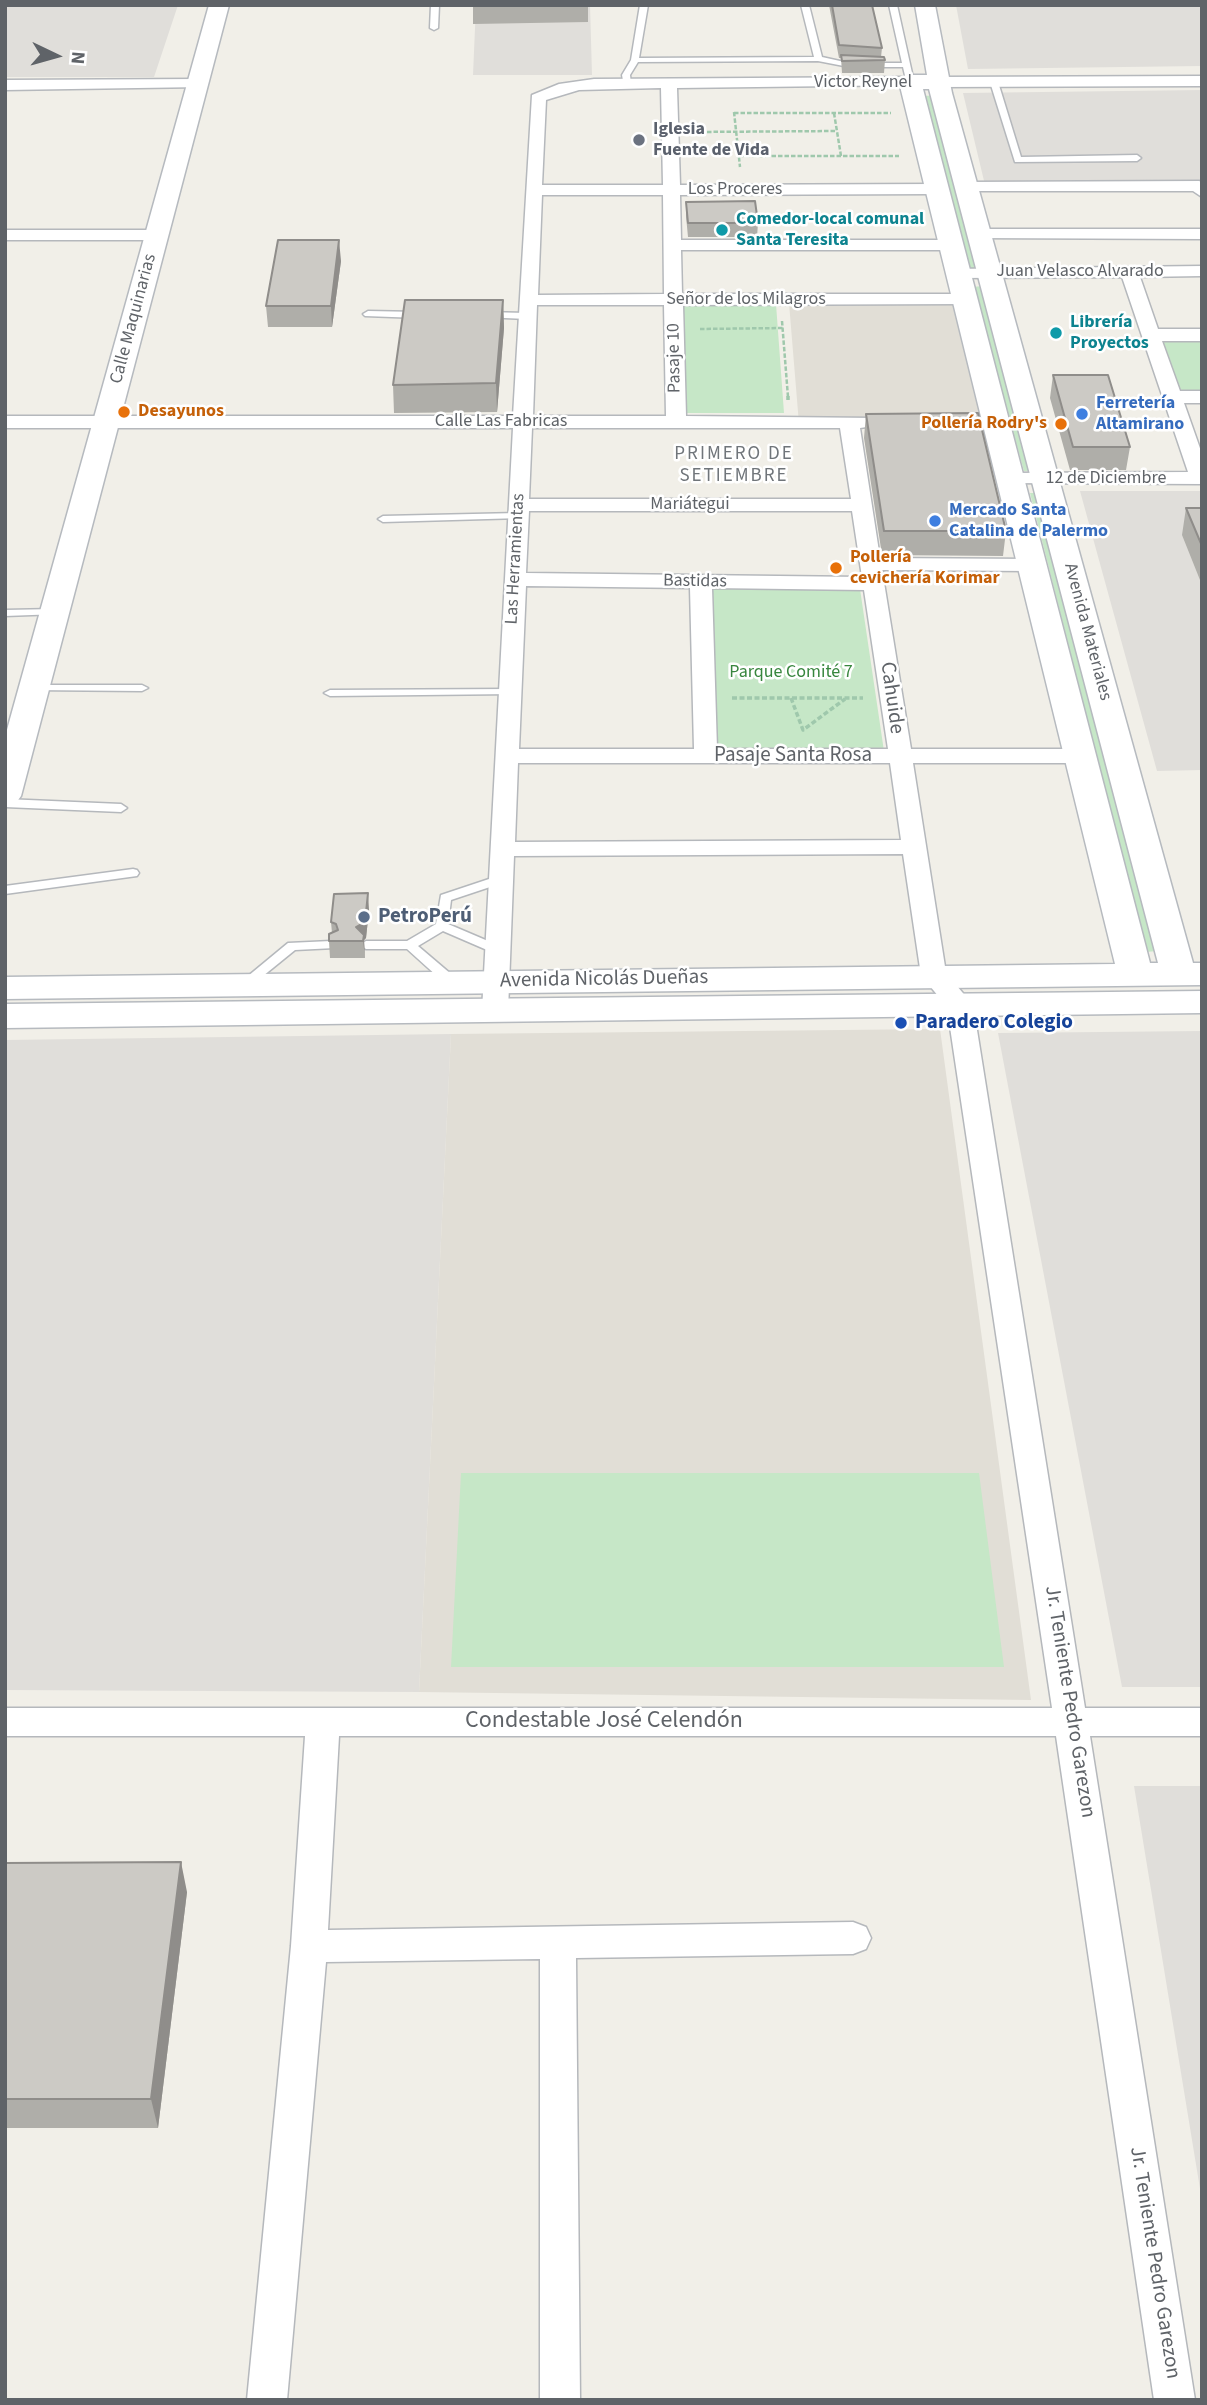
<!DOCTYPE html>
<html>
<head>
<meta charset="utf-8">
<style>
	body { margin:0 }
	#map { position:relative; width:1207px; height:2405px; overflow:hidden; background:#f1efe8; font-family:"Source Sans 3",sans-serif }
	canvas { display:block }
	.frame { position:absolute; inset:0; border:7px solid #5f6368; pointer-events:none }
	.north { position:absolute; left:21px; top:21px; width:70px; height:70px; -webkit-text-stroke:5px #fff; paint-order:stroke; rotate:95deg; font-size:19px; font-weight:700; line-height:28px; text-align:center; color:#5f6368 }
	.north::after { content:''; display:block; margin:auto; width:24px; height:32px; background:#5f6368; clip-path:polygon(50% 0,100% 100%,50% 72%,0 100%) }
</style>
</head>
<body>
<div id="map">
<canvas width="1207" height="2405"></canvas>
<div class="frame"></div>
<div class="north">N</div>
</div>
<script>
const ctx = document.querySelector('canvas').getContext('2d');
ctx.lineJoin = 'round';
function fill(path, color) {
  ctx.fillStyle = color;
  ctx.fill(path, 'evenodd');
}
function trace(path, color, width, dash) {
  ctx.strokeStyle = color;
  ctx.lineWidth = width;
  ctx.lineCap = dash ? 'butt' : 'round';
  ctx.setLineDash(dash || []);
  ctx.stroke(path);
}
function label(font, color, halo, rows, align = 'center') {
  ctx.font = font + ' "Source Sans 3",sans-serif';
  ctx.lineWidth = 5;
  ctx.setLineDash([]);
  ctx.textBaseline = 'middle';
  ctx.strokeStyle = halo;
  ctx.fillStyle = color;
  for (const [text, x, y, turn = 0] of rows) {
    ctx.save();
    ctx.translate(x, y);
    ctx.rotate((+turn || 0) * Math.PI / 180);
    ctx.textAlign = isNaN(turn) ? turn : align;
    if (halo) ctx.strokeText(text, 0, 0);
    ctx.fillText(text, 0, 0);
    ctx.restore();
  }
}
const industrial = new Path2D(`
	M5 5H178L154 77H5Z
	M476 5H590L592 75H473Z
	M956 5H1202V66L968 69Z
	M1202 90V185H985L963 93Z
	M1080 491H1202V770L1157 771Z
	M1202 1031V1687H1122L998 1033Z
	M451 1034 419 1692 5 1690V1040Z
	M1134 1786H1202V2201Z`);
const education = new Path2D(`
	M789 303H958L988 424H799Z
	M940 1029 1031 1700 419 1692 451 1034Z`);
const green = new Path2D(`
	M941 95 988 269H970L923 96Z
	M994 285 1047 470 1024 471 972 287Z
	M682 303 776 304 784 413H683Z
	M1158 338H1202V395H1177Z
	M1030 493H1050L1168 950 1146 952Z
	M710 589H860L885 758 712 759Z
	M461 1473H979L1004 1667H451Z`);
const pathFar1 = new Path2D(`
	M734 112 740 167
	M734 113H891
	M834 113 841 156
	M694 132 837 131
	M739 156H899
	M782 321 788 397
	M700 329 783 328`);
const path = new Path2D(`
	M788 396V400
	M732 698H863
	M791 698 803 730 845 699`);
const lane = new Path2D(`
	M431 5H439L438 28 434 30 430 28Z
	M640 5H648L639 58 814 57 801 5H809L822 57 849 63H902L889 5H897L914 82 907 84 903 67H849L818 61 638 62 630 75 631 84 624 86 622 75 631 60Z
	M994 80 998 82 1021 157 1137 155 1141 158 1137 161 1015 162 990 82Z
	M368 311 419 312 424 315 419 318 365 316 363 314Z
	M485 312 527 313 532 316 527 319 482 317V313Z
	M518 513 522 514V518L383 522 378 519 383 516Z
	M55 609 60 612 59 614 5 616V610Z
	M34 685H142L148 688 142 691 30 690 28 688Z
	M510 689 516 692 514 694 330 696 324 693 330 690Z
	M5 799 121 804 127 808 121 812 5 807Z
	M133 869 137 870 139 873 137 876 5 894V886Z
	M501 875 505 876 507 879 505 882 451 900 448 924 502 947 504 950 502 953H494L443 931 418 946 458 980 459 983 458 986H448L407 949H366L360 945 366 941H407L436 924 441 895Z
	M331 941 335 942 337 945 335 948 295 950 247 989 242 990 236 986 288 943Z`);
const street = new Path2D(`
	M1202 76V86L940 87 932 82 940 77Z
	M910 77 916 79V85L677 88 680 185 936 184 945 189 936 194 680 195 681 240H951L960 245 951 250H681L682 294H965L974 299 965 304 683 305 686 416 874 418 877 422 874 426 860 428 880 558 1032 559 1043 565 1032 571 882 570 911 749H1080L1088 751 1092 756 1088 761 1080 763H913L946 973 973 1005 1085 1708H1202V1736H1090L1195 2400H1154L1056 1736H339L328 1930 853 1922 866 1927 871 1938 866 1949 853 1954 576 1958 580 2400H540V1959L326 1962 287 2400H247L291 1946 305 1736H5V1708H1052L947 1007 921 975 903 854 514 856 508 1011 504 1017H486L482 1011 513 428H5V416H513L532 95 559 84 594 79ZM661 88 663 185H542L546 100 579 90ZM542 195H663L664 294 538 295ZM537 305H664L666 416H533ZM532 428H840L851 499H529ZM529 511H852L862 577 526 573ZM526 586 690 588 694 749H519ZM712 588 864 590 888 749H717ZM518 763H890L901 840 515 842Z
	M198 79 204 81V87L5 90V80Z
	M967 182 1199 181 1202 182V197L1193 191H961L958 187Z
	M979 229H1202V239L973 238 970 234Z
	M5 230H156L165 235 156 240H5Z
	M1202 266V276L1140 277 1158 329H1202V341H1162L1180 391H1202V403H1184L1202 454V484L1003 483 1000 479 1010 473 1188 472 1122 277 958 278 952 277 949 273 952 269Z`);
const secondary = new Path2D(`
	M209 5H229L21 796 16 803 5 806V737Z
	M915 5H935L952 93 1193 963H1202V985L5 999V977L1115 964 899 82 910 75H927ZM923 89H929L1158 963H1150Z
	M1202 991V1013L5 1028V1004Z`);
const wall = new Path2D(`
	M473 5H588V22L473 24Z
	M829 5H872L882 48 881 57 885 60 884 73H842L841 58H839Z
	M686 202 758 223 757 237H688L686 216Z
	M341 261 332 327H268L266 306Z
	M503 300 504 328 497 412 394 413 393 385Z
	M1053 375 1130 447 1126 470H1070L1050 398Z
	M866 414 1006 531 1003 556 882 555 864 438Z
	M1186 508H1202V585L1182 535Z
	M369 910 366 938 364 940 365 958H330L329 941 332 933 331 922Z
	M5 1863 187 1892 158 2128H5Z`);
const shadedWall = new Path2D(`
	M339 240 341 261 332 327 331 306Z
	M503 300 504 328 497 412 496 383Z
	M368 893 369 910 366 938 364 940 365 958 363 940 356 927Z
	M181 1862 187 1892 158 2128 151 2099Z`);
const building = new Path2D(`
	M832 5H872L882 48 839 45Z
	M841 55 884 57 885 60 842 61Z
	M755 201 758 223H688L686 202Z
	M278 240H339L331 306H266Z
	M405 300H503L496 383 393 385Z
	M1053 375H1108L1130 447H1073Z
	M978 413 1006 531H884L866 414Z
	M1186 508H1202V546Z
	M368 893 365 922 356 927 364 935 363 941H329V934L338 930 336 924 331 922 334 894Z
	M181 1862 151 2099H5V1863Z`);
const markers = [
	[639,140,7,"#6b7280"],
	[722,230,7,"#0f9aa8"],
	[1056,333,7,"#0f9aa8"],
	[124,412,7,"#e8710a"],
	[1082,414,7,"#3f7fe0"],
	[1061,424,7,"#e8710a"],
	[935,521,7,"#3f7fe0"],
	[836,568,7,"#e8710a"],
	[364,917,7,"#5c6f8a"],
	[901,1023,7,"#1a4fb4"]
];
const farStreetnames = [
	["Victor Reynel",863,83],
	["Los Proceres",735,190],
	["Juan Velasco Alvarado",1080,272],
	["Señor de los Milagros",746,300],
	["Calle Maquinarias",134,319,-75],
	["Pasaje 10",675,358,-91],
	["Calle Las Fabricas",501,422],
	["12 de Diciembre",1106,479],
	["Mariátegui",690,505],
	["Las Herramientas",516,559,-87],
	["Bastidas",695,582,1],
	["Avenida Materiales",1087,632,75]
];
const farWorshipnames = [
	["Iglesia",653,130],
	["Fuente de Vida",653,151]
];
const farCulturenames = [
	["Comedor-local comunal",736,220],
	["Santa Teresita",736,241],
	["Librería",1070,323],
	["Proyectos",1070,344]
];
const farShopnames = [
	["Ferretería",1096,404],
	["Altamirano",1096,425],
	["Mercado Santa",949,511],
	["Catalina de Palermo",949,532]
];
const farFoodnames = [
	["Desayunos",138,412],
	["Pollería Rodry's",1047,424,"right"],
	["Pollería",850,558],
	["cevichería Korimar",850,579]
];
const farParknames = [
	["Parque Comité 7",791,673]
];
const farNeighbourhoodnames = [
	["PRIMERO DE",734,455],
	["SETIEMBRE",734,477]
];
const streetNames = [
	["Cahuide",891,698,82],
	["Pasaje Santa Rosa",793,756],
	["Avenida Nicolás Dueñas",604,980,-1],
	["Jr. Teniente Pedro Garezon",1069,1702,81],
	["Jr. Teniente Pedro Garezon",1154,2263,81]
];
const serviceNames = [
	["PetroPerú",378,917]
];
const transitNames = [
	["Paradero Colegio",915,1023]
];
const nearStreetnames = [
	["Condestable José Celendón",604,1722]
];
fill(industrial, '#e0deda');
fill(education, '#e1ded6');
fill(green, '#c6e7c7');
trace(lane, '#b5b8bc', 3);
trace(street, '#b5b8bc', 3);
trace(secondary, '#b6babf', 3);
trace(pathFar1, '#9fc8ac', 2.5, [4.5, 2]);
trace(path, '#9fc8ac', 3.5, [5, 2.5]);
fill(lane, '#fff');
fill(street, '#fff');
fill(secondary, '#fff');
fill(wall, '#afaea9');
fill(shadedWall, '#8f8d8a');
fill(building, '#cccac5');
trace(building, '#8f8d8a', 2);
for (const [x, y, r, color] of markers) {
  const dot = new Path2D();
  dot.arc(x, y, r, 0, 2 * Math.PI);
  ctx.fillStyle = color;
  ctx.fill(dot);
  trace(dot, '#fff', 2.5);
}
label('18px', '#5f6368', '#fff', farStreetnames);
label('bold 18px', '#5b616d', '#fff', farWorshipnames, 'left');
label('bold 18px', '#0d838f', '#fff', farCulturenames, 'left');
label('bold 18px', '#366cbe', '#fff', farShopnames, 'left');
label('bold 18px', '#c56008', '#fff', farFoodnames, 'left');
label('18px', '#38863e', '#fff', farParknames);
ctx.letterSpacing = '2px';
label('19px', '#70757a', '#fff', farNeighbourhoodnames);
ctx.letterSpacing = '0px';
label('21px', '#5f6368', '#fff', streetNames);
label('bold 21px', '#4e5e75', '#fff', serviceNames, 'left');
label('bold 21px', '#164399', '#fff', transitNames, 'left');
label('24px', '#5f6368', '#fff', nearStreetnames);
</script>
</body>
</html>
